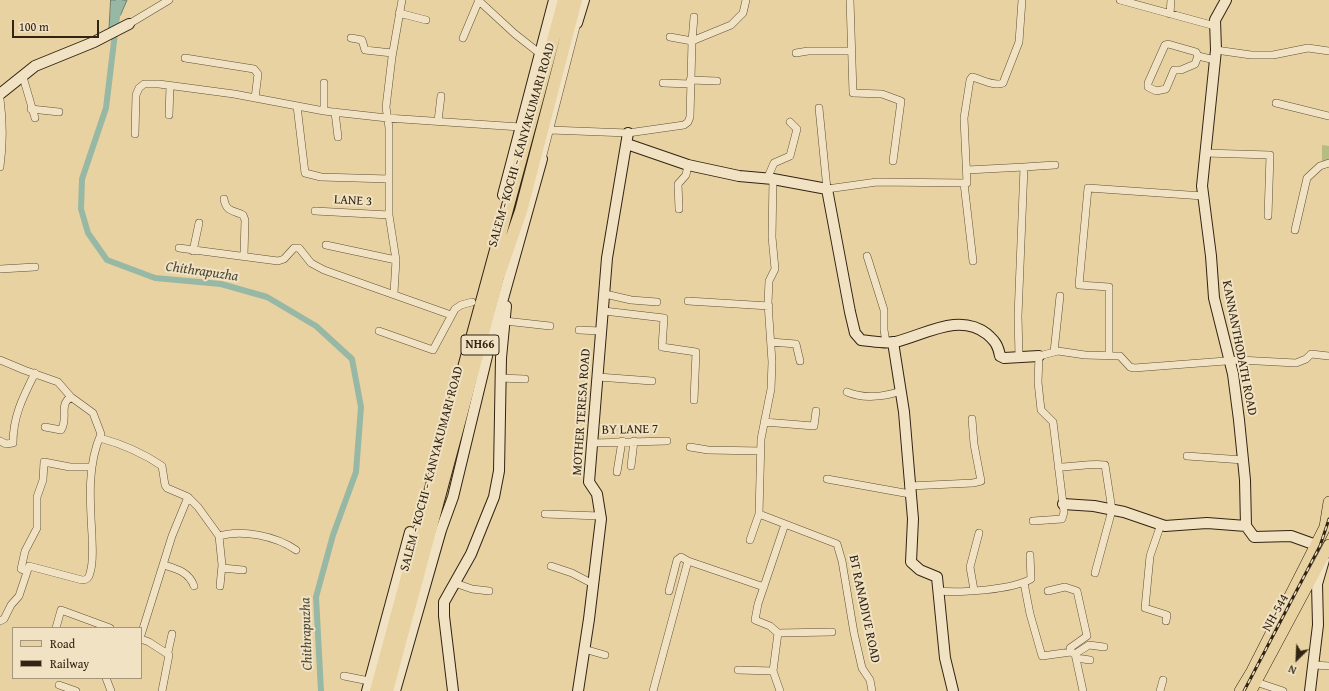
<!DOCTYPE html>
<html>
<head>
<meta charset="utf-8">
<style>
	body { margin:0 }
	#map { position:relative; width:1329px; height:691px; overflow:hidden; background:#e8d2a2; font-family:"Gentium Book Plus",serif }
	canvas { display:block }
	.legend { position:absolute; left:12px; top:627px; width:130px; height:52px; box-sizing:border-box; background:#f0e2c3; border:1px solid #a4967d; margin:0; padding:5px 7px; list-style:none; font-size:12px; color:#312413 }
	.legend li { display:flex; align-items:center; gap:8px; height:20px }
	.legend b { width:20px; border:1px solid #a4967d }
	.north { position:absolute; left:1277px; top:639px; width:40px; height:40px; -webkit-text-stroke:3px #f0e2c3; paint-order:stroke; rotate:204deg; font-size:11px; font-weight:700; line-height:16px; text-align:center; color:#312413 }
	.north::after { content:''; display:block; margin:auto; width:14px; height:18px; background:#312413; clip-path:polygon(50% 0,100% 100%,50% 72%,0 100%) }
	.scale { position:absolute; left:12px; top:20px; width:87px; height:18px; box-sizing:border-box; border:2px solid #312413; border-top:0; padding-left:5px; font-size:12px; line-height:14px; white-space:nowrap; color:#312413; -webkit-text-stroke:3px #f0e2c3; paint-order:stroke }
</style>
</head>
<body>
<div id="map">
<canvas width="1329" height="691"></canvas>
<ul class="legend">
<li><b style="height:5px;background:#e8d2a2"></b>Road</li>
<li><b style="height:5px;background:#312413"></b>Railway</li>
</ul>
<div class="north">N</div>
<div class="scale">100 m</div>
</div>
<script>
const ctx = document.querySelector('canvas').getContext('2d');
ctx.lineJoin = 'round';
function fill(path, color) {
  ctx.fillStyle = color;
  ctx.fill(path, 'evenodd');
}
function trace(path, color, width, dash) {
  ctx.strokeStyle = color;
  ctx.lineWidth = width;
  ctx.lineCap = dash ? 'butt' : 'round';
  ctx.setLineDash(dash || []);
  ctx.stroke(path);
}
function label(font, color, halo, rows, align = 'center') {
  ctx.font = font + ' "Gentium Book Plus",serif';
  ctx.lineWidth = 4;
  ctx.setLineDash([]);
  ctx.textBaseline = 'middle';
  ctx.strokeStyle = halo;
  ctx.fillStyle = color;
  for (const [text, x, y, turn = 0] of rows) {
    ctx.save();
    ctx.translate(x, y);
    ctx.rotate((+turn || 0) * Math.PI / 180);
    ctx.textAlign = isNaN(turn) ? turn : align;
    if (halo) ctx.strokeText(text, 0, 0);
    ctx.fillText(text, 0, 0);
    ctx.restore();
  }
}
const green = new Path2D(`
	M1322 145 1329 146V162L1322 161Z`);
const water = new Path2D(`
	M111 0H127L121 14 109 32Z`);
const canal = new Path2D(`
	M119 0 106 108 82 179 81 209 88 233 107 260 155 278 221 284 267 297 316 326 352 359 361 407 356 472 333 535 316 597 321 691`);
const street = new Path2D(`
	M478 0 515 34 543 56
	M850 0 853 93 882 94 901 101 893 161
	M1120 0 1215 26
	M399 13 426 20
	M1170 14 1171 0
	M129 24 169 0
	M670 37 692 41 694 17
	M351 38 362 40 365 50 392 53
	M463 38 479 0
	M1216 50 1251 55H1273L1308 48 1329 51
	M796 53 808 51H851
	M1198 56 1195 64 1181 70H1174L1166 89 1156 91 1148 87V83L1165 45 1168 44 1196 52 1198 56 1215 60
	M185 58 254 69 258 74 255 98
	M23 77 35 118
	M690 80 717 81
	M324 83V111
	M663 83 690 84
	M0 99C3 121 3 145 0 167
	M1276 103 1329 116
	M297 106 305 173 321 177 389 179
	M819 108 827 189 877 182 967 183 964 118 970 80 972 77C981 79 995 87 1003 83L1019 42 1022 0
	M31 109 59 112
	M335 112 338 137
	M169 115 170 86
	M438 121 441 96
	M550 130 628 133 684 125 688 122 690 117 692 41 731 25 743 13 746 0
	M135 134 136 95 139 88 144 84H159L234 94 324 111 387 118 520 127
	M1205 153 1270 155 1268 216
	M542 159 577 23
	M1024 167 1055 165
	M967 170 1024 167 1018 316 1019 356
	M767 179 774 163 790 156 797 129 790 122
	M773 179 772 237 775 269 769 281 768 303 772 362 771 389 761 439 759 514 837 544 842 561 854 633 862 668 870 680 872 691
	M964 183 973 261
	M224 199C226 212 233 210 243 215L245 220 244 255
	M679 209 678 184 686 175 688 165
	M315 211 389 215
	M1295 230 1307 178 1320 166 1329 163
	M326 245 396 260 389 215V128L386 107 392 57 402 0
	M179 248 278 261 284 259 294 248H299L311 263 324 270 451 315
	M193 251 199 223
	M867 256 884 310V330L886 342
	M0 269 35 267
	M394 293 396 260
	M605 294 631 300 657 302
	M688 301 769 306
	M604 311 664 318 662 347 696 352 694 400
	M505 321 550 326
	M579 330 600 331
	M379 331 433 350 455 309 461 305 472 302
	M771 342 796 344 800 361
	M1054 352 1060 296
	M1109 355V287L1079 285 1088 188 1203 196
	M0 360 24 370 58 382 71 397 93 413 101 434C87 465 90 502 92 535 92 548 94 561 90 573 89 578 87 580 82 580L29 566 19 596 11 605 4 619 0 621
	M598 377 652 381
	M500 378 525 379
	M847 392C863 399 884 397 901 391
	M764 422 814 426 816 411
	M45 427 61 430C69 418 58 405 71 397
	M100 438C122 444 143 453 162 466L165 485 167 488 188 497 172 536 141 635
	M0 441 6 444 13 443C13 416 23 397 35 373
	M593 443 667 441
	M690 447 708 450 761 451
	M1187 456 1243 460
	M631 466 634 441
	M1058 467C1074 467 1091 463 1105 465L1112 510 1095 573
	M617 472 622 441
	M827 479 910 494
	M909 486 973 483 981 481 974 444 972 419
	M188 497 198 507 219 536C242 529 276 536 296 550
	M545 514 600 516
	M1033 521 1062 519 1064 512 1053 422 1041 410 1038 382 1039 356 1058 351 1085 355 1120 356 1130 367 1134 368 1239 360 1296 363 1306 359 1311 354 1329 356
	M1161 524 1150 556 1145 608 1167 615 1166 621
	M219 536 222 565 220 586
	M750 540 759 514
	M164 565C177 569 189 572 194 586
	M551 566 572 573 593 584
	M222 568 243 570
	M26 571 21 569 25 551 37 528V497L43 480 44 462 70 467H92
	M455 583 472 589 489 591
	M1024 583 1030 614 1042 656 1071 652 1075 654 1083 691
	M974 590 970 567 979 533
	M669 591 677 560 681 557 688 561
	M939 591C961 593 1011 590 1031 579L1030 555
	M1048 591 1065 587 1077 591 1087 636 1070 648 1071 652
	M56 628 61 610 110 628
	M778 633 832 632
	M141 639 149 642 169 655 162 691
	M584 649 605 655
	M168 652 172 634
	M1075 654 1089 645 1104 647
	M1076 658 1090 660
	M1315 665 1329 666
	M738 670 773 671
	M344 676 369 681
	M106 678 111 691
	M1256 682 1283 691
	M59 685 76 691
	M653 691 688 561 764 587
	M780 691 773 671 778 633 770 626 755 620 758 604 785 524
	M1160 691 1163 680`);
const secondary = new Path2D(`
	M1226 0 1215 20 1216 50 1202 186 1211 256 1214 298 1233 374 1239 420 1245 480 1246 526 1254 537 1291 536 1316 545
	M577 23 584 0
	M0 94 35 66 94 42 129 24
	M627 144 688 165 739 176 773 179 827 189 850 312 855 333 861 340C872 341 885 344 895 342 925 335 959 312 987 334 995 341 998 345 1000 356L1004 358 1039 356
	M503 195 554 0
	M893 342 904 412 913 519 911 562 920 570 937 577 945 658 953 691
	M1063 504 1094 506 1124 512 1165 526 1207 523 1246 526
	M367 691 410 532
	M395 691 441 530 453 497 487 356 542 159
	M453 691 444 616V602L471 554 494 497 499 471 501 358 506 306
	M578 691 589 619 601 519 597 494 589 482 607 258 628 133
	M1310 691 1318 625 1317 584 1324 560`);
const primary = new Path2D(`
	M1240 691 1252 671 1325 527 1329 502
	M1251 691 1329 545`);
const highway = new Path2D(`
	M376 691 564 0
	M387 691 498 277 521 211 576 0`);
const rail = new Path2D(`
	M1244 691 1320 546 1329 519`);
const shields = [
	[480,345,38]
];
const shieldNames = [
	["NH66",480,345]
];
const streetNames = [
	["SALEM - KOCHI - KANYAKUMARI ROAD",522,145,-74],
	["LANE 3",353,201,3],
	["KANNANTHODATH ROAD",1239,348,79],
	["MOTHER TERESA ROAD",582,412,-86],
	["BY LANE 7",630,430,-1],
	["SALEM - KOCHI - KANYAKUMARI ROAD",432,469,-75],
	["BT RANADIVE ROAD",864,609,78],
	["NH-544",1276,613,-61]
];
const waterNames = [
	["Chithrapuzha",202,272,8],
	["Chithrapuzha",307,634,-92]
];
fill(green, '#b7bb84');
fill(water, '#97b8a4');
trace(water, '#6e7d6a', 1);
trace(canal, '#97b8a4', 6);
trace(street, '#5f5037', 8);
trace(secondary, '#312413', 12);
trace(primary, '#312413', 12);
trace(highway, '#312413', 14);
trace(street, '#f0e2c3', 7);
trace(secondary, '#f0e2c3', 10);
trace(primary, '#e8d2a2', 11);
trace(highway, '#e8d2a2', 12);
trace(rail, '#312413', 3);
trace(rail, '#f0e2c3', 1.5, [4.5]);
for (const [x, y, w] of shields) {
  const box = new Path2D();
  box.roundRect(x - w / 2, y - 10, w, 20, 3);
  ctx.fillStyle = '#f0e2c3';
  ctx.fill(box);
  trace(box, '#312413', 1);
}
label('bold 12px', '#312413', null, shieldNames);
label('13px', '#312413', '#f0e2c3', streetNames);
label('italic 14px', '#4a4937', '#f0e2c3', waterNames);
</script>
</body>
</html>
